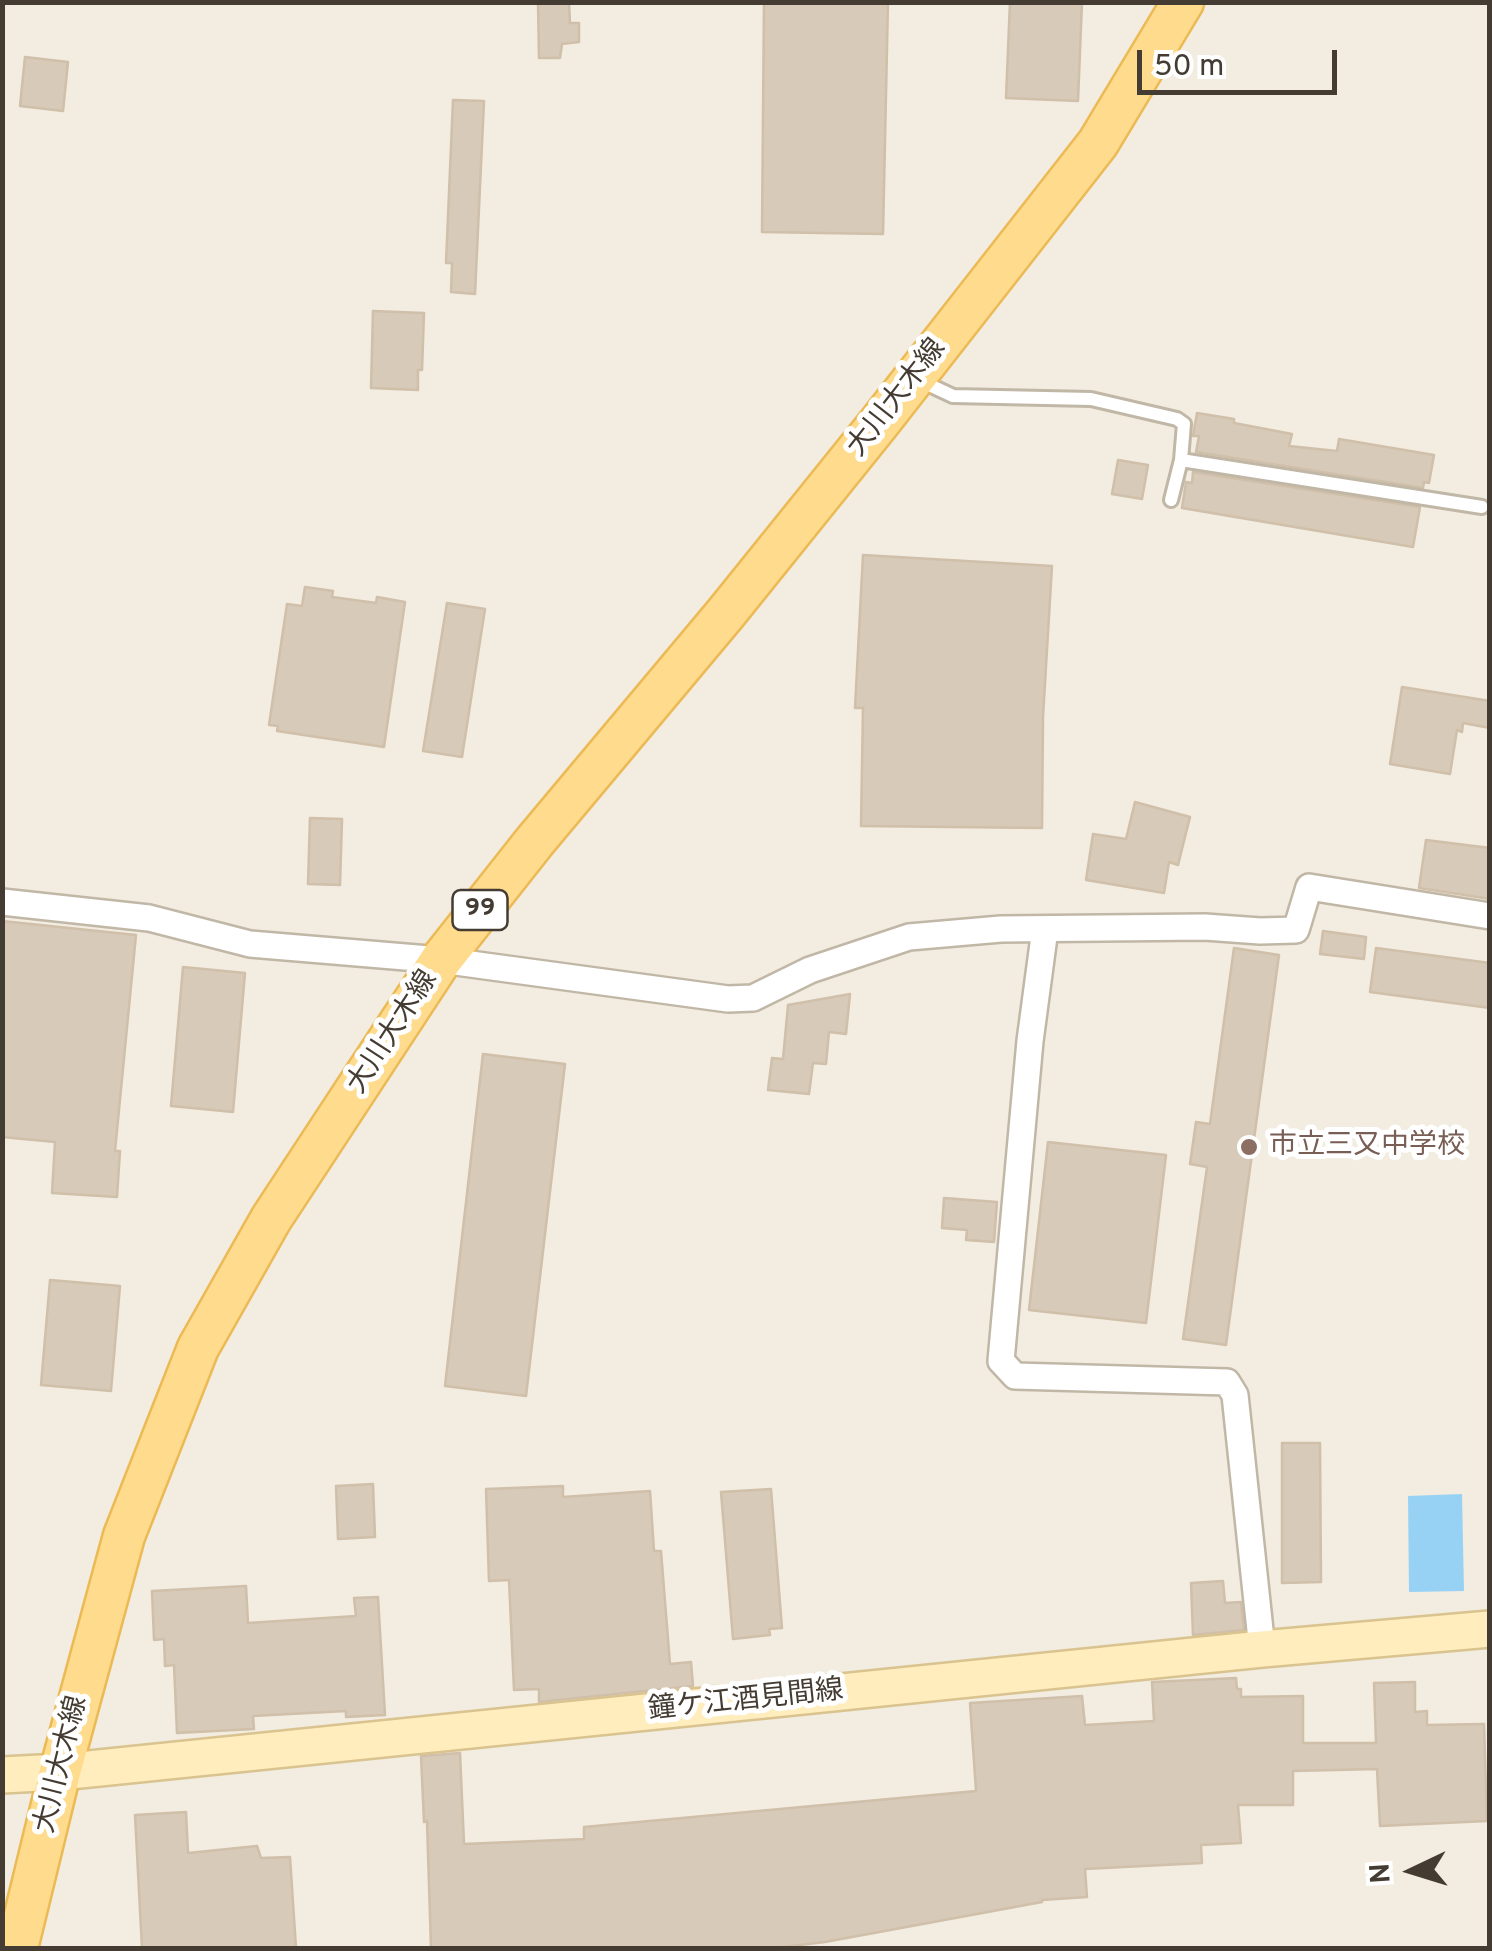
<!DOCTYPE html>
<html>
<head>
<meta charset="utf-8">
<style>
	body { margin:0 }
	#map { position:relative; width:1492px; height:1951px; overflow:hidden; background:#f2ece1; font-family:Overpass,sans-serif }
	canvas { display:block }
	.frame { position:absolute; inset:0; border:5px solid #443c32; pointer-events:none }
	.north { position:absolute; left:1362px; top:1821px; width:100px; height:100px; -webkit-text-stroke:8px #fff; paint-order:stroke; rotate:266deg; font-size:28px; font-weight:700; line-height:40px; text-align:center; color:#443c32 }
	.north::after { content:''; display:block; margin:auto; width:35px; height:45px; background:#443c32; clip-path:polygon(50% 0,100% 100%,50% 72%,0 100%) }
	.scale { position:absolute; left:1137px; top:50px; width:200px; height:45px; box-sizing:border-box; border:5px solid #443c32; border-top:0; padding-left:12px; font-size:30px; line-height:35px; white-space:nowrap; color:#443c32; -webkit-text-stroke:8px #fff; paint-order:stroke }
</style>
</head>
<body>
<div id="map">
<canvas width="1492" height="1951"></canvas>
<div class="frame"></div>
<div class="north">N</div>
<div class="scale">50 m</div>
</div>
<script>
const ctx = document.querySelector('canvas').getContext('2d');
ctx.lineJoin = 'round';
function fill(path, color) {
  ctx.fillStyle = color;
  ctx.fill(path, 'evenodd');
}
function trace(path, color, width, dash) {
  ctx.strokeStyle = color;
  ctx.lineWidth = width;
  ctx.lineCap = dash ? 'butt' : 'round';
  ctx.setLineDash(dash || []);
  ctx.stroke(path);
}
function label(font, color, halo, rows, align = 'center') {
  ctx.font = font + ' Overpass,"Noto Sans JP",sans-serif';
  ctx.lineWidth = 10;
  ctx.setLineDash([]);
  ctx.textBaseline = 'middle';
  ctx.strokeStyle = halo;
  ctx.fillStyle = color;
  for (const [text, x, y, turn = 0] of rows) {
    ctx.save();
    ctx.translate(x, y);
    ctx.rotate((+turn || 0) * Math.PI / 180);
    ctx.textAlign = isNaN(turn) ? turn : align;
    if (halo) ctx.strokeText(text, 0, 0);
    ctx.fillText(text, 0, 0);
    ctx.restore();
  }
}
const water = new Path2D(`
	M1462 1494 1464 1591 1409 1592 1408 1496Z`);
const building = new Path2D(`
	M538 2H569L570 23H579V42L562 44 560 58H539Z
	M764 2H888L883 234 762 232Z
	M1010 2H1082L1078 101 1006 98Z
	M25 57 68 62 63 111 20 106Z
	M453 100 484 101 475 294 451 292 452 263H446Z
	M373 311 424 313 422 370H418V390L371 388Z
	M1197 413 1234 419V423L1292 434 1289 446 1337 451 1339 439 1434 455 1429 483 1424 482 1423 488 1196 452 1199 436H1193Z
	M1118 460 1148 465 1142 499 1112 494Z
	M1193 472 1420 507 1413 547 1182 508 1186 482 1192 483Z
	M863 555 1052 566 1043 717 1042 828 861 826 863 708H855Z
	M305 587 333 591 332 597 376 603 377 597 405 602 384 747 277 731 278 726 269 725 287 604 302 606Z
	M447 603 485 609 462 757 423 751Z
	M1402 687 1490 701V728L1463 723 1462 732 1457 730 1450 774 1390 764Z
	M1135 802 1190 817 1178 865 1169 862 1164 893 1086 880 1093 834 1126 839Z
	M310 818 342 819 340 885 308 884Z
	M1426 840 1490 848V899L1419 888Z
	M2 921 136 935 115 1151H120L117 1197 52 1193 55 1142 2 1137Z
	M1323 931 1366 937 1364 959 1320 954Z
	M1234 948 1279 955 1226 1345 1183 1339 1207 1167 1190 1164 1196 1122 1210 1124Z
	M1376 948 1490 963V1008L1370 992Z
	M183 967 245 973 233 1112 171 1106Z
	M850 994 846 1034 829 1032 826 1064 813 1063 809 1094 768 1090 772 1058 783 1059 788 1005Z
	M483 1054 565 1064 526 1396 445 1386Z
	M1048 1142 1166 1155 1146 1323 1029 1310Z
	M944 1198 997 1202 994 1242 966 1240 967 1230 942 1228Z
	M50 1280 120 1286 111 1391 41 1385Z
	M1282 1443H1320L1321 1582 1282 1583Z
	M373 1484 375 1537 338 1539 336 1486Z
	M563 1486V1497L650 1491 654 1551H661L670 1664 691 1662 693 1686 539 1702V1689L514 1690 509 1580 489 1581 486 1489Z
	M771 1489 782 1628 769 1629 770 1635 733 1639 721 1492Z
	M1223 1581 1225 1603 1241 1602 1244 1630 1193 1635 1191 1583Z
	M246 1586 248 1623 356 1616 354 1598 378 1597 385 1715 346 1717V1711L253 1716 254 1729 177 1733 174 1665 165 1666 164 1639 154 1640 152 1591Z
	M1236 1678 1237 1689H1241V1697L1303 1696V1743H1376L1374 1683 1415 1682V1712L1427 1711V1725L1484 1724 1487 1821 1380 1826 1377 1769 1293 1771V1805H1238L1241 1843 1201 1845 1202 1863 1085 1869 1087 1897 1042 1900V1902L825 1942 775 1948H431L427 1821 424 1822 421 1756 460 1753 464 1844 584 1839V1827L976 1791 970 1703 1082 1696 1085 1725 1154 1721 1152 1682Z
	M186 1812 188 1853 257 1846 261 1858 290 1857 296 1948H142L135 1815Z`);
const service = new Path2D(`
	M921 381 953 396 1091 399 1177 419 1184 424 1181 460 1171 500
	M1181 460 1482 507`);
const minor = new Path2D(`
	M2 902 149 918 250 944 441 960 728 999 753 998 810 970 909 937 1001 929 1205 927 1260 931 1296 930 1309 887 1490 916
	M1045 929 1030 1041 1001 1361 1015 1376 1227 1382 1235 1395 1262 1649`);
const secondary = new Path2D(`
	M2 1775 60 1772 1262 1649 1490 1629`);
const primary = new Path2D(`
	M17 1948 60 1772 124 1536 198 1348 271 1219 441 960 535 841 726 613 879 423 1098 143 1183 2`);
const markers = [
	[1249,1147,10,"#8d6e63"]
];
const shields = [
	[480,910,55]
];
const shieldNames = [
	["99",480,910]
];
const streetNames = [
	["大川大木線",898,399,-52],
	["大川大木線",394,1033,-57],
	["鐘ケ江酒見間線",746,1702,-6],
	["大川大木線",63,1765,-76]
];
const educationNames = [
	["市立三又中学校",1269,1147]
];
fill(water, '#97d2f5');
fill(building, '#d7cab9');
trace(building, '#d0bfa9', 2.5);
trace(service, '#c1b7a6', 18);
trace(minor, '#c1b7a6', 30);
trace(secondary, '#d9c38f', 40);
trace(primary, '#ecba55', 45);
trace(service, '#fff', 12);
trace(minor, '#fff', 25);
trace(secondary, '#ffedbe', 35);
trace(primary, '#ffdb8d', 40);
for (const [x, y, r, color] of markers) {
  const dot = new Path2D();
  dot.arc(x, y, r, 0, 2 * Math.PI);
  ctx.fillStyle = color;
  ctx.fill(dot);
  trace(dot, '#fff', 4);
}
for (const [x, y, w] of shields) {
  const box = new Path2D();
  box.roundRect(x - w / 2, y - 20, w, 40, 8);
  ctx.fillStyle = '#fff';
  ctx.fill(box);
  trace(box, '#443c32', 2.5);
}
label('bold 25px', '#443c32', null, shieldNames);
label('28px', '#443c32', '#fff', streetNames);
label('28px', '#785e54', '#fff', educationNames, 'left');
</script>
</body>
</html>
